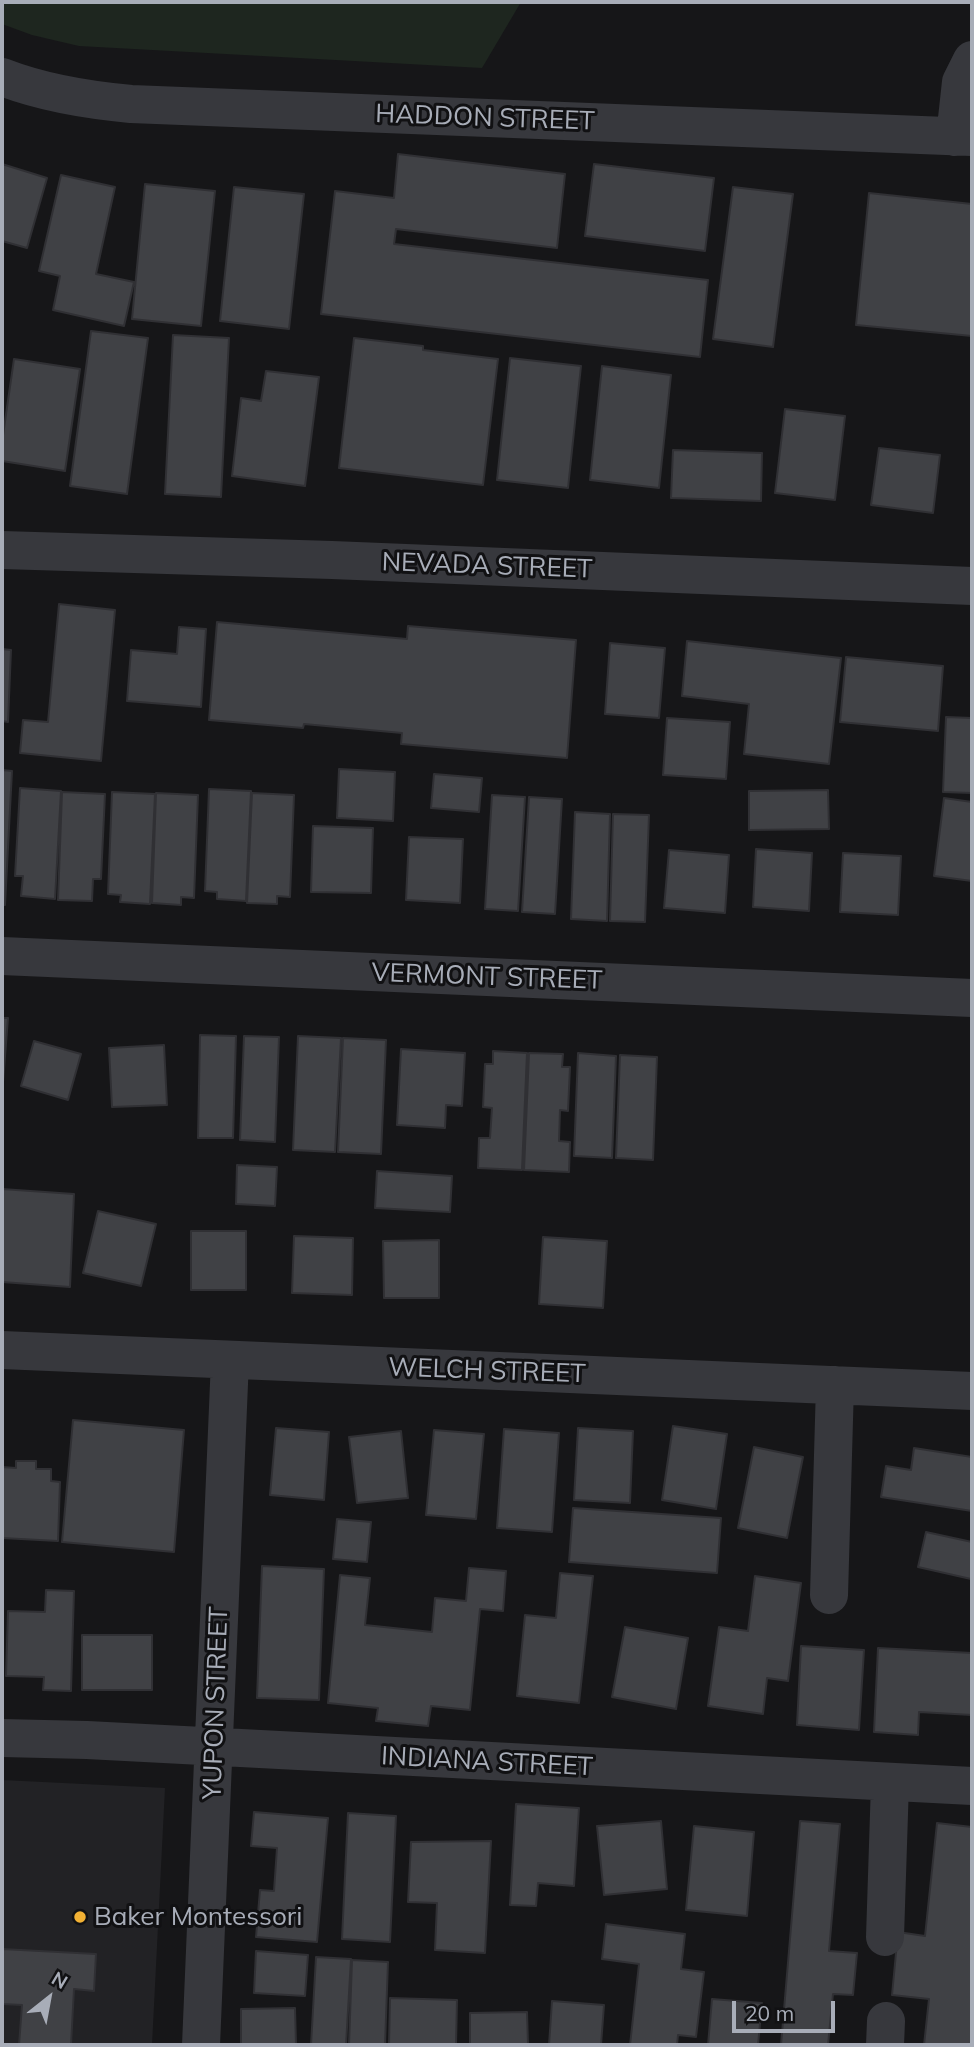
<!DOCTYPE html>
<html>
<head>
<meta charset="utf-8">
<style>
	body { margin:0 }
	#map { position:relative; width:974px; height:2047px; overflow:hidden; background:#161618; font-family:Mulish,sans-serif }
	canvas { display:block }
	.frame { position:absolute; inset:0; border:4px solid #a8adb8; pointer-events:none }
	.north { position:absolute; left:14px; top:1963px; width:70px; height:70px; -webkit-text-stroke:5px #111113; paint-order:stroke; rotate:31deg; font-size:19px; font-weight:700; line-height:28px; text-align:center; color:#a8adb8 }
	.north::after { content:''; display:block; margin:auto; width:24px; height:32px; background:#a8adb8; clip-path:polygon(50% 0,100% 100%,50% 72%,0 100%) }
	.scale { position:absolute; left:732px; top:2001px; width:103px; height:32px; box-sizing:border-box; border:4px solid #a8adb8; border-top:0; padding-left:9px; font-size:21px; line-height:24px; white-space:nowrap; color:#a8adb8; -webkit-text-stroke:5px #111113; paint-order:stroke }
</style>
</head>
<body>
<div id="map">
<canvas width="974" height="2047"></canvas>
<div class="frame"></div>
<div class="north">N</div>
<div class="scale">20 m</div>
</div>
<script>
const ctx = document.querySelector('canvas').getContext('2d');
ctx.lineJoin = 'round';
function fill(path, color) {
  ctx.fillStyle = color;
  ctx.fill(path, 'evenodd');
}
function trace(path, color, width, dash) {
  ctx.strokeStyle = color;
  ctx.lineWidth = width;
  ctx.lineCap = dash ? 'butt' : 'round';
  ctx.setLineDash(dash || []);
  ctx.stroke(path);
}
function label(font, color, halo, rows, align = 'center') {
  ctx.font = font + ' Mulish,sans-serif';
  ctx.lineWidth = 6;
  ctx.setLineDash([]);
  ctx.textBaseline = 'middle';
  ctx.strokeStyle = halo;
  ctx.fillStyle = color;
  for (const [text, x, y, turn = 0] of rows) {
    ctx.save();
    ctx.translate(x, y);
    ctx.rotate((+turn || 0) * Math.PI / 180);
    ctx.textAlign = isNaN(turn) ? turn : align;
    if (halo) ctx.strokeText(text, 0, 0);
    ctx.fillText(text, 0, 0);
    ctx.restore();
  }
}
const built = new Path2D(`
	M2 1780 165 1788 152 2045H2Z`);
const green = new Path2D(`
	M2 2H521L482 68 79 46 32 35 2 24Z`);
const building = new Path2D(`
	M398 154 565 174 557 248 396 229 394 244 708 280 700 357 321 314 335 191 394 198Z
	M2 164 47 178 27 248 2 241Z
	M594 164 714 178 705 251 585 236Z
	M61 175 115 187 96 274 134 282 124 326 53 310 60 276 39 271Z
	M145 184 215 191 201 326 132 319Z
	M234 187 304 194 289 329 220 321Z
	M733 187 793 194 773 347 713 339Z
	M869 193 972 204V336L856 325Z
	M91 331 148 338 127 494 70 486Z
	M173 335 229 338 221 497 165 494Z
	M354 338 423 346V350L498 359 483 485 339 468Z
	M510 358 581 366 568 488 497 480Z
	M14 359 80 369 65 471 2 461V442Z
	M602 366 671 375 659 488 590 480Z
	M266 371 319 377 305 486 232 476 241 398 261 401Z
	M785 409 845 416 835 500 775 493Z
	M879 448 940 455 933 513 871 505Z
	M673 450 762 453 761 501 671 498Z
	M59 604 115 610 101 761 20 753 23 720 48 722Z
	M217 622 407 639 408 626 576 640 567 758 401 744 402 733 304 724 303 728 209 720Z
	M179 627 206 629 201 707 127 701 131 650 177 654Z
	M687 641 841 658 829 764 744 754 749 704 682 696Z
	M610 643 665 648 659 718 605 714Z
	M2 649 11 650 8 722 2 721Z
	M846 657 943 666 938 731 840 722Z
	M946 717 972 718V793L943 792Z
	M667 718 730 722 726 779 663 775Z
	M339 769 395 772 393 821 337 818Z
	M2 770 12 771 5 905H2Z
	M434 774 482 778 479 812 431 808Z
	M20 788 61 791 55 899 21 896 23 876H15Z
	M209 789 251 791 246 901 217 899V892L205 891Z
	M828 790 829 829 749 830V791Z
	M62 792 105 794 101 879H93L92 901 58 900Z
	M112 792 155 794 150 904 120 902 121 895 108 894Z
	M156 793 198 795 194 898 181 897V905L152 903Z
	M252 793 294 795 290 897 277 896V904L247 903Z
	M492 795 525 797 518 911 485 909Z
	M529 797 562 799 555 914 522 912Z
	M944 798 972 802V881L934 876Z
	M575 812 610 814 607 921 571 919Z
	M613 814 649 815 645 922 610 921Z
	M313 826 373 828 371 893 311 892Z
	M409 837 463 839 460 903 406 900Z
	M756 849 812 853 809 911 753 907Z
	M669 850 729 855 725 913 664 908Z
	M843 853 901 856 898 915 840 912Z
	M2 1018H8L2 1095Z
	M200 1035 236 1036 233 1138H198Z
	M244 1036 279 1037 275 1142 240 1140Z
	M298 1036 341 1038 335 1152 293 1150Z
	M343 1038 386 1040 381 1154 338 1152Z
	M34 1041 81 1054 68 1100 21 1086Z
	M164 1045 167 1105 112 1107 109 1048Z
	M401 1049 465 1053 462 1106 446 1105 445 1128 397 1125Z
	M493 1051 527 1053 522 1170 478 1168 479 1138H490L492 1108 483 1107 485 1064H493Z
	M529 1053 563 1054 562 1067H570L568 1111 560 1110 559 1141 570 1142 569 1172 524 1170Z
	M578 1053 616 1056 612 1158 574 1156Z
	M620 1055 657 1057 653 1160 616 1158Z
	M237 1165 277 1167 275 1206 236 1204Z
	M377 1171 452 1176 450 1212 375 1208Z
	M2 1189 74 1194 70 1287 2 1282Z
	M98 1211 156 1224 141 1286 83 1273Z
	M191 1231H246V1290H191Z
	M294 1236 353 1238 352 1295 292 1293Z
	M543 1237 607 1241 603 1308 539 1304Z
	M439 1240V1298H384L383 1241Z
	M73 1420 184 1430 174 1552 62 1542Z
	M673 1426 727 1434 716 1509 662 1500Z
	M276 1428 329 1432 324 1500 270 1495Z
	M578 1428 633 1431 630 1503 574 1500Z
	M504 1429 559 1433 552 1532 497 1528Z
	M434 1430 484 1434 476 1519 426 1515Z
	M401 1431 408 1498 357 1503 349 1437Z
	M754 1447 803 1457 787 1538 738 1528Z
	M914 1448 972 1457V1511L881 1497 886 1466 911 1470Z
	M16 1461H36V1469H51V1481L60 1482 58 1541 2 1538V1467L16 1468Z
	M573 1508 721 1518 717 1573 569 1562Z
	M337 1519 371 1522 367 1562 333 1559Z
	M926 1532 972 1542 971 1579 918 1567Z
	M262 1566 324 1569 319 1700 257 1698Z
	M469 1568 506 1571 503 1611 480 1609 470 1710 431 1706 428 1726 376 1721 378 1708 328 1703 340 1575 370 1578 365 1625 432 1632 435 1598 466 1601Z
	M560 1573 593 1576 579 1703 517 1696 525 1615 556 1618Z
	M755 1576 801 1583 788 1681 767 1678 763 1714 708 1706 719 1627 748 1631Z
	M46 1590 74 1591 71 1691 43 1690 44 1677 6 1676 8 1611 45 1612Z
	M625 1627 688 1638 676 1709 612 1697Z
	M82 1635H152V1690H82Z
	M801 1646 864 1650 859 1730 797 1725Z
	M878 1648 972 1653V1715L919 1712 918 1735 874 1732Z
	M516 1804 579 1808 574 1886 538 1883 536 1906 510 1905Z
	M254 1812 328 1818 317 1942 256 1937 260 1890 274 1891 277 1848 251 1846Z
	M348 1813 396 1816 390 1942 342 1939Z
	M661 1821 667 1889 604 1895 597 1826Z
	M800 1821 840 1824 829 1951 857 1953 853 1995 833 1994 828 2045H781Z
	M937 1823 972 1827V2045H924L929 1999 892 1995 898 1932 925 1936Z
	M694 1826 754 1832 747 1916 686 1910Z
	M491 1841 485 1953 435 1950 437 1903 408 1902 411 1842Z
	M606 1924 685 1934 681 1969 704 1972 696 2037 678 2035 677 2045H630L639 1964 602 1959Z
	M2 1949 96 1954 94 1991 74 1989 71 2045H19L22 2005 2 2004Z
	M256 1951 308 1955 305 1996 254 1993Z
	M316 1957 351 1959 346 2045H311Z
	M352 1960 388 1962 385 2045H349Z
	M390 1998 457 2000 456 2045H389Z
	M712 1999 762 2003 758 2045H708Z
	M552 2001 604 2005 601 2045H549Z
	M295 2008 296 2045H241V2009Z
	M527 2012 528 2045H470V2013Z`);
const minor = new Path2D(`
	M2 77C43 93 87 100 131 104L972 137
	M955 137 961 82 972 60
	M2 550 332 560 972 586
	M2 956 972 998
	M2 1350 972 1391
	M829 1595 835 1385
	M2 1738 87 1740 972 1786
	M885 1937 890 1783
	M201 2045 230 1360
	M885 2045 886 2021`);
const markers = [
	[80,1917,7,"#f2b134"]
];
const streetNames = [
	["HADDON STREET",485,118,2],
	["NEVADA STREET",487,566,2],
	["VERMONT STREET",487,977,2],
	["WELCH STREET",487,1371,2],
	["YUPON STREET",216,1703,-88],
	["INDIANA STREET",487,1762,3]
];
const poiNames = [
	["Baker Montessori",94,1917]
];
fill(built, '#222225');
fill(green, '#1e261f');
fill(building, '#404145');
trace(building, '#303034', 2);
trace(minor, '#37383d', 38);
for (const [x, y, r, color] of markers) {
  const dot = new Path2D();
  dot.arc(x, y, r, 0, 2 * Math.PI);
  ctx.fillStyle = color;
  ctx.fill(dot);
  trace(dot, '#111113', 2.5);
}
label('26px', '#a8adb8', '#111113', streetNames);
label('26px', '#a8adb8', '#111113', poiNames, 'left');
</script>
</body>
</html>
